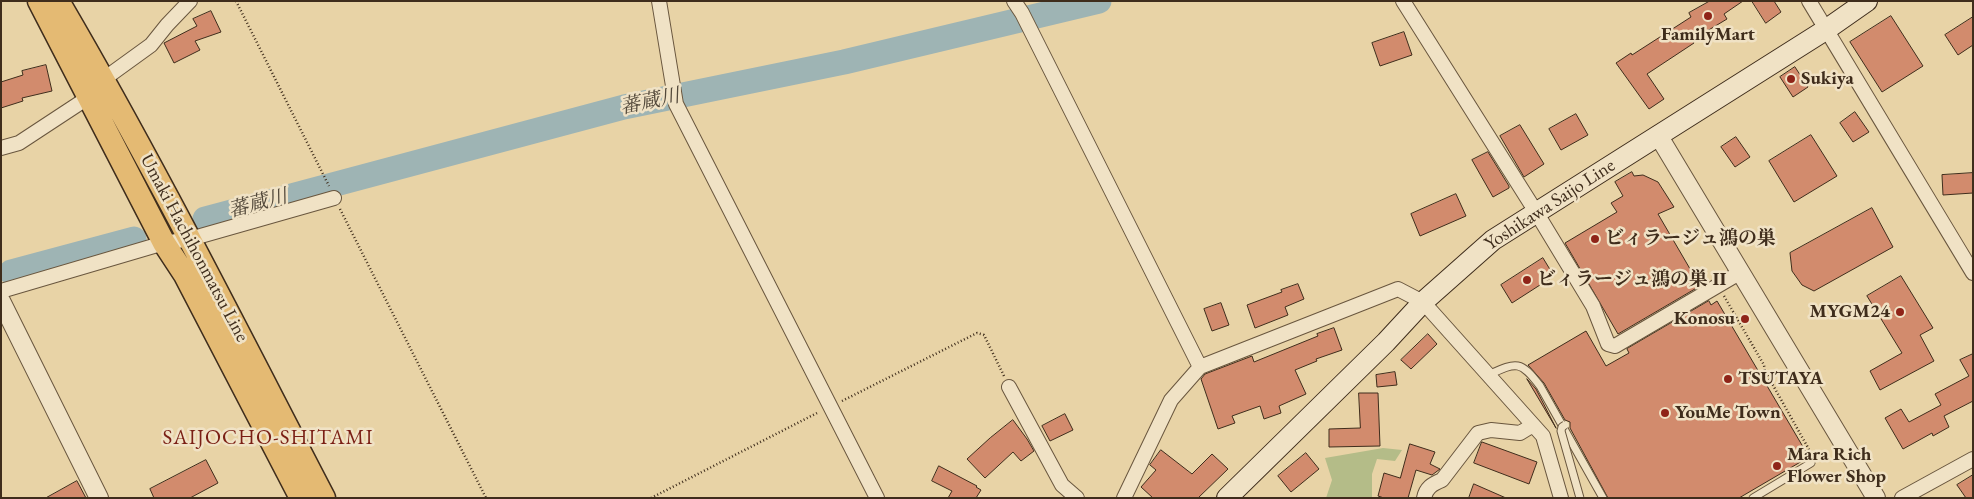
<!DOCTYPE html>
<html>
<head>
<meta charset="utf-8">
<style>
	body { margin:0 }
	#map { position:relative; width:1974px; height:499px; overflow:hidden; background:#e8d3a6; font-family:"EB Garamond",serif }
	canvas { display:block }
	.frame { position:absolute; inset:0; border:2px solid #3f2d1c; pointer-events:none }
</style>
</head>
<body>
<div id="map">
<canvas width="1974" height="499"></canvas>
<div class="frame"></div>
</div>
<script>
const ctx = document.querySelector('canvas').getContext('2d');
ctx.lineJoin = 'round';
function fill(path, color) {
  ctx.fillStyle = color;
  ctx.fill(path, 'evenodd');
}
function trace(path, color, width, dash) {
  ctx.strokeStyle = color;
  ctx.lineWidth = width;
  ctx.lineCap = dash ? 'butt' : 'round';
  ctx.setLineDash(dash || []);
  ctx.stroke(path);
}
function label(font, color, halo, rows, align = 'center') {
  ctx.font = font + ' "EB Garamond","Noto Serif JP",serif';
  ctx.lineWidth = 5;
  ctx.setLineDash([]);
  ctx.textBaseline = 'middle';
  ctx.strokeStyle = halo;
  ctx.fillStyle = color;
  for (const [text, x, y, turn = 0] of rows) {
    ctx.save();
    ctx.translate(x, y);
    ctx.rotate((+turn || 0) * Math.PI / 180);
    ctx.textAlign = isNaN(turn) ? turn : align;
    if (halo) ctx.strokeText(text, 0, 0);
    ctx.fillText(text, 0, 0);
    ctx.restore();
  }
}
const green = new Path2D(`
	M1383 448 1402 450 1395 461 1377 459 1372 474V498H1326L1332 480 1325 458Z`);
const river = new Path2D(`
	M205 219 624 107 844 62 1099 1
	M11 272 134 239`);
const building = new Path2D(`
	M1710 1H1743L1724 14 1727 19 1692 40 1694 43 1647 74 1664 99 1649 109 1616 63 1631 53 1632 55 1691 17 1689 13Z
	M1752 1H1774L1781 12 1766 23Z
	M211 11 221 32 195 41 200 50 174 63 164 43 197 26 193 19Z
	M1891 16 1923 66 1882 92 1850 42Z
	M1973 17V45L1958 55 1945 35Z
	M1404 32 1412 55 1380 66 1372 43Z
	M46 65 52 91 22 98 23 101 1 108V82L23 75 22 71Z
	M1795 67 1808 87 1793 97 1780 77Z
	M1855 112 1869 132 1853 142 1840 123Z
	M1576 114 1588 135 1561 150 1549 129Z
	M1520 125 1544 164 1524 177 1500 136Z
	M1811 135 1837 176 1794 202 1769 161Z
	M1736 137 1750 157 1735 167 1721 147Z
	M1488 152 1509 186V188L1493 197 1472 160Z
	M1632 172 1634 176 1643 175 1658 182 1674 207 1658 214 1700 286 1618 334 1565 243 1617 212 1611 203 1623 196 1615 182Z
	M1973 173V193L1943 195 1942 175Z
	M1456 194 1466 216 1420 236 1411 214Z
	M1872 208 1893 247 1814 291 1802 285 1792 271 1790 253Z
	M1543 258 1554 276 1512 303 1501 285Z
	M1901 276 1933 328 1920 335 1934 361 1880 390 1870 371 1902 353 1867 296Z
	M1298 284 1304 299 1285 307 1288 315 1255 328 1247 305 1282 292 1281 290Z
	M1709 301 1711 305 1717 301 1809 457 1739 498H1608L1570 428V422L1565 420 1544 383 1528 365 1586 331 1606 366 1629 353 1627 349Z
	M1221 303 1229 325 1212 331 1204 309Z
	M1334 328 1342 350 1316 359 1317 361 1295 370 1306 394 1279 406 1281 413 1264 419 1260 406 1232 416 1235 423 1218 429 1201 379 1205 374 1252 356 1254 362 1318 336 1317 334Z
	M1428 334 1437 344 1411 369 1401 360Z
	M1973 354V401L1944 416 1949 427 1933 436 1932 433 1903 449 1885 418 1901 409 1909 422 1941 405 1935 394 1969 376 1960 360Z
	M1395 372 1397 385 1377 387 1376 375Z
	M1527 379 1536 389 1556 428Z
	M1359 393H1378L1380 446 1329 447V429L1360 428Z
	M1065 414 1073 430 1050 441 1042 426Z
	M1013 420 1027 439 1034 451 1021 461 1013 452 985 478 967 459 990 438Z
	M1482 442 1537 462 1529 484 1474 463Z
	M1410 444 1435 452 1430 464 1440 469 1432 475 1416 470 1408 498H1384L1378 496 1384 473 1400 478Z
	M1161 450 1192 474 1212 454 1228 469 1198 498H1153L1141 487 1156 470 1150 465Z
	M1306 453 1319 469 1291 492 1278 476Z
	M206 460 218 483 190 498H154L150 489Z
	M939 466 977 486 976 487 981 490 976 498H948L952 491 932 481Z
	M1973 475V498H1966L1957 485Z
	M77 481 86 498H46Z
	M1474 484 1506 498H1469Z`);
const path = new Path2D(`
	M236 1 329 186
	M340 209 486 498
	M1724 296 1764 365 1765 371 1811 453
	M842 401 977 333 984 335 1004 376
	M651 498 819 412`);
const service = new Path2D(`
	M1488 375C1517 362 1520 360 1540 386L1603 498
	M1753 498 1811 463`);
const minor = new Path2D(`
	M659 1 676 104 877 498
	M1014 1 1022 13 1200 367
	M1403 1 1536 212 1593 306 1608 344 1615 346 1741 272
	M1809 1 1973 273
	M104 79 151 45 167 25 190 1
	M1 148 19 143 89 97
	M1 291 164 243 190 239 334 198
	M1009 387 1062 485 1077 498
	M1124 498 1171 400 1200 367 1398 289 1423 302 1543 436 1561 498
	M1424 498C1426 488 1432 484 1442 480L1478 433 1491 430 1520 433 1533 425
	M1902 498 1973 459`);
const tertiary = new Path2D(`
	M1658 135 1876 498
	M1 301 99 498`);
const secondary = new Path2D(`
	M1227 498 1386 342 1423 302 1493 240 1827 29 1867 1`);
const primary = new Path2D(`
	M39 1 164 243 185 275 301 498
	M58 1C153 163 237 331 324 498`);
const serviceBridge = new Path2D(`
	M1565 425 1562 427 1561 431 1580 498`);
const markers = [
	[1708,16,5,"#8f2418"],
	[1791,79,5,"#8f2418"],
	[1595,239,5,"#8f2418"],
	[1527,280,5,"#8f2418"],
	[1900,312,5,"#8f2418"],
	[1745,319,5,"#8f2418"],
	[1728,379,5,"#8f2418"],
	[1665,413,5,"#8f2418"],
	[1777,466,5,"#8f2418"]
];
const poiNames = [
	["FamilyMart",1708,35,"center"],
	["Sukiya",1801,79],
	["ビィラージュ鴻の巣",1605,239],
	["ビィラージュ鴻の巣 II",1537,280],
	["MYGM24",1890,312,"right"],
	["Konosu",1735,319,"right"],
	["TSUTAYA",1738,379],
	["YouMe Town",1675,413],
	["Mara Rich",1787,455],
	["Flower Shop",1787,477]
];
const streetNames = [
	["Yoshikawa Saijo Line",1550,205,-33],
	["Umaki Hachihonmatsu Line",194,248,62]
];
const waterNames = [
	["蕃蔵川",650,102,-12],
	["蕃蔵川",258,204,-15]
];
const quarterNames = [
	["SAIJOCHO-SHITAMI",268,438]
];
fill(green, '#b4bc88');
trace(river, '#9eb4b4', 25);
fill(building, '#d28b6d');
trace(building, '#3f2d1c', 1);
trace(service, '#69563e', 9);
trace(minor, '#69563e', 16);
trace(tertiary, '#69563e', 20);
trace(secondary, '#3f2d1c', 22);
trace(primary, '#3f2d1c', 25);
trace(path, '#3f2d1c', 2.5, [1, 2.5]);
trace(service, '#f0e2c5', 7);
trace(minor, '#f0e2c5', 14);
trace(tertiary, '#f0e2c5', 18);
trace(secondary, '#f0e2c5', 20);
trace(primary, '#e4ba73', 22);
trace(serviceBridge, '#69563e', 9, []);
trace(serviceBridge, '#f0e2c5', 7);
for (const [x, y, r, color] of markers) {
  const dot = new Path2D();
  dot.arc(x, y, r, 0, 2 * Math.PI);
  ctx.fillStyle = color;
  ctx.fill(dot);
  trace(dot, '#f0e2c5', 2);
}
label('bold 19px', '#3f2d1c', '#f0e2c5', poiNames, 'left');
label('19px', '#3f2d1c', '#f0e2c5', streetNames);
label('italic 20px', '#52483a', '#f0e2c5', waterNames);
ctx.letterSpacing = '1px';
label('21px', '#7a1f14', '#f0e2c5', quarterNames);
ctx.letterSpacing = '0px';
</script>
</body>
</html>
